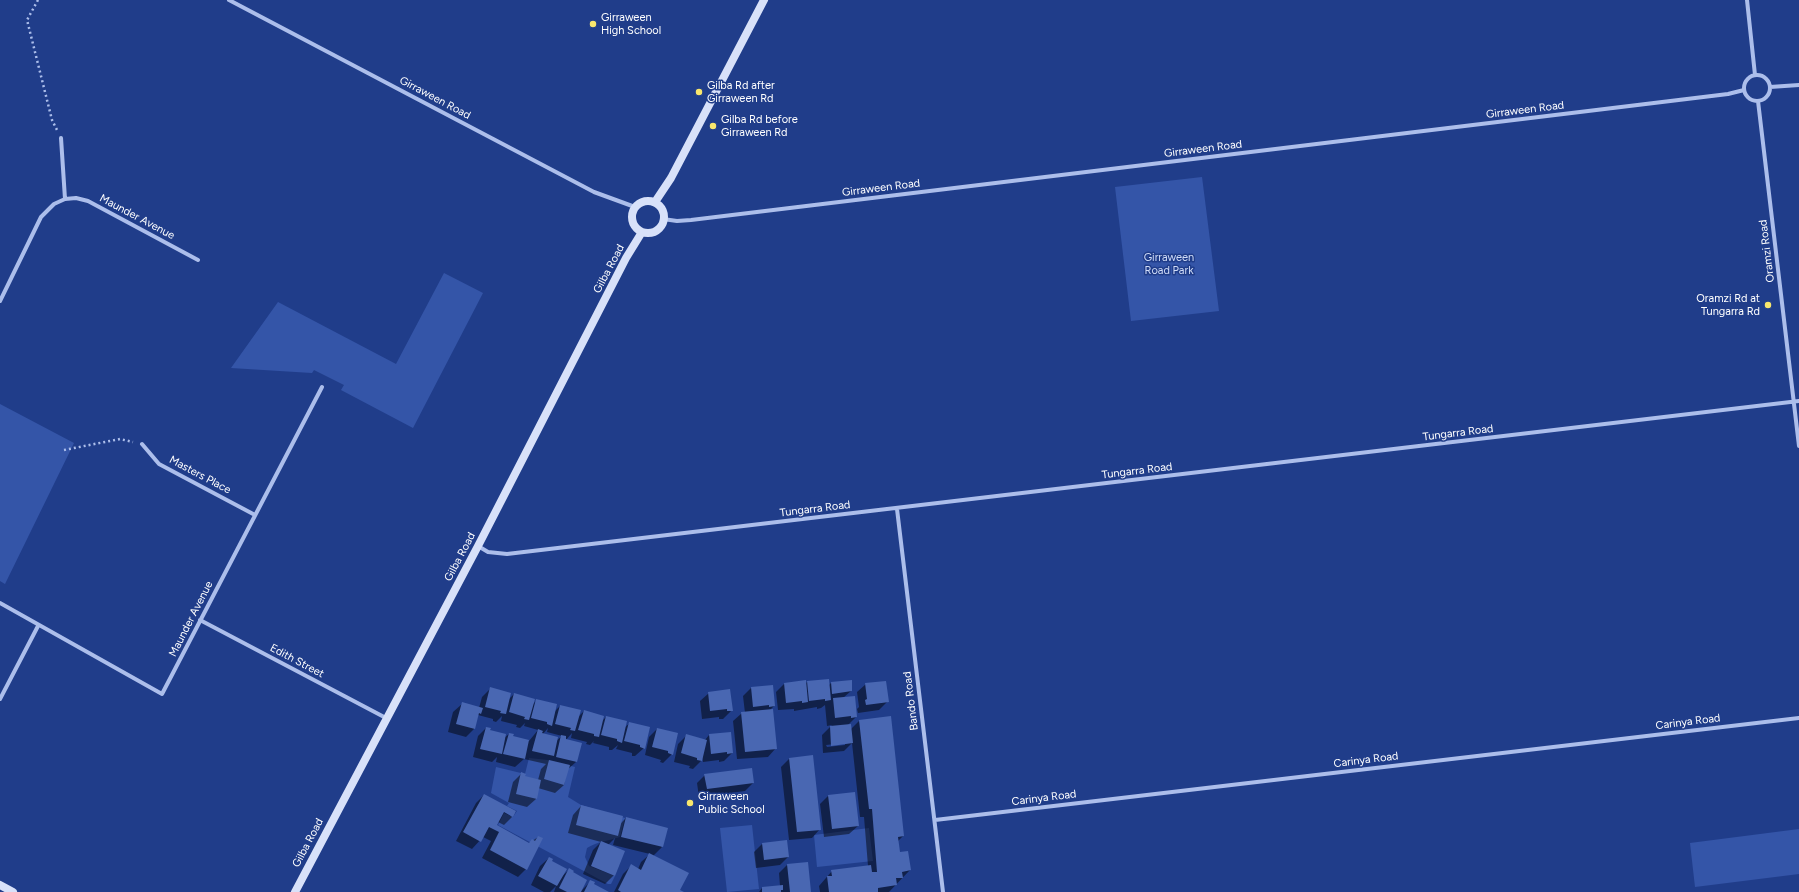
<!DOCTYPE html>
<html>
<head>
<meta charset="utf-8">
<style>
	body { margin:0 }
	canvas { display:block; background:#203d8a }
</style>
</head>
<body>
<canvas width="1799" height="892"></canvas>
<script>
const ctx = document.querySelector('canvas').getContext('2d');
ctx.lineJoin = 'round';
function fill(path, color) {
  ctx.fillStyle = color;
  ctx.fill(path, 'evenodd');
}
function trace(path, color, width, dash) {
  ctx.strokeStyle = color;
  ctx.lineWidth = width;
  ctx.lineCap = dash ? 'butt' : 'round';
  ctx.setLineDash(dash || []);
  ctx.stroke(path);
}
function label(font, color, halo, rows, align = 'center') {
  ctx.font = font + ' Figtree,sans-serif';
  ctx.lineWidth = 3;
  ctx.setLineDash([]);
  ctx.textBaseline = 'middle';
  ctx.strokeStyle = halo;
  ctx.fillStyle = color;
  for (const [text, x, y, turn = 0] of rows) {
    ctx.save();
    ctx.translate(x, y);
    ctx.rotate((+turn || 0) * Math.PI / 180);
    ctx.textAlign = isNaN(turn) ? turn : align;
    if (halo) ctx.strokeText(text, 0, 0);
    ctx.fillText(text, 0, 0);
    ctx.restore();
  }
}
const green = new Path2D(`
	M1202 177 1219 311 1131 321 1115 187Z
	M444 273 483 293 413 428 341 390 344 385 314 370 312 373 231 368 278 302 396 364Z
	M0 404 74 443 5 584 0 581Z
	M529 758 548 760 575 767 568 797 581 805 625 818 620 837C608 841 598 841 587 848L585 857 589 866 615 876 611 884H608L498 825 504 813 513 817 517 811 507 806 509 803 491 793 496 767 525 774Z
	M752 825 759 889 727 892 720 828Z
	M869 828 873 861 817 867 814 835Z
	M1799 829V874L1695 887 1690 843Z`);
const shadow = new Path2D(`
	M805 682V684L807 682 828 686 831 683 851 691 843 698 856 717 848 725 851 729 859 721 903 836 898 841 899 853 910 870 889 892H820L819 886 832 871 868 866 864 817H860L852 743 844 751 823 753 822 735 832 725 827 726 825 705 821 708 817 709V707L794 711V709L778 710 776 692 784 684ZM845 743V745L827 747 826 745Z
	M866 684 887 702 879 710 858 713 857 709 859 707 857 692Z
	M751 688 774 706 770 710 776 748 768 757 737 759 733 721 742 713H745L743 696Z
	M490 689 508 700 514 694 532 705 537 700 555 711 560 706 578 717 584 711 602 721 606 717 624 728 630 723 644 748 635 756H632V753L616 749 618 745 612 750H609V747L593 743 594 741 590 745 586 744 587 742 571 738 572 733 566 740 576 762 567 770 564 785 555 793 538 788 536 799 527 807 508 802 513 782 521 774 524 777 538 780 541 769 546 764 524 759 515 767 496 762 497 757 492 762 473 757 478 736 486 728 504 738 509 734 512 737 529 741 538 730 524 726 525 723 520 728 516 727 517 725 501 721 502 716 496 722 493 721V719L478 715 474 729 466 737 448 732 453 712 462 704 479 708 482 697ZM548 728 547 732 562 736 556 741 543 734Z
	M709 693 732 710 723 719H719V717L702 719 700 701Z
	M657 729 672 754 663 763 660 762 661 760 645 755 649 737Z
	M687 735 705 740 709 735 732 753 724 761 719 762V760L703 762 702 756 701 761 693 769 689 768 690 766 674 762 678 744Z
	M812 756 820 829 812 838 789 840 781 767 789 759Z
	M705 775 753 783 745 791 699 797 697 783Z
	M484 795 512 817 504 825 498 822 495 826 528 844 538 837 526 869 518 877 482 858 491 841 483 837 472 849 456 841 476 803Z
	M828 796 858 826 849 834 824 837 820 804Z
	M581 806 620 824 626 818 662 847 653 856 679 890 682 892H614L623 874 631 866 638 869 641 862 650 854 613 845 615 838 608 845 614 875 605 884 583 874 593 850 601 842 568 833 573 815Z
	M762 844 788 857 780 865 756 868 754 852Z
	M549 858 561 877 570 869 582 890 591 881 593 885 607 892H554L556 886 550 892H544L531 885 540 866Z
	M787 865 810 892H759L762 888 780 886 779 873Z`);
const building = new Path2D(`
	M829 679 831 700 825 701V699L809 701 807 681Z
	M806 680 808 702 802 703V701L786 703 784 683Z
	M852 680V691L832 694 831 682Z
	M886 681 889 702 866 705 865 700 867 699 865 683Z
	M773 685 775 706 769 707V705L753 707 751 687Z
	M490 687 511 693 506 714 500 713 501 711 485 707Z
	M730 689 733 711H727V709L710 711 708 692Z
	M514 693 535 699 529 720 524 719 525 717 509 712Z
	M855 696 857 717 851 718V716L835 718 833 698Z
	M536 699 557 704 552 726 547 724V722L531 718Z
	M462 702 483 708 481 714 479 713 475 729 456 724Z
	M560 705 581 710 575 731 570 730 571 728 555 724Z
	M773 709 777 749 745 752 741 712Z
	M584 710 604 716 599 737 594 736V734L578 730Z
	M606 716 627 721 622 743 617 741V739L601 735Z
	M891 716 904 836 898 837 900 852 908 851 911 870 902 872 903 878H896L897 885 878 888V892H829L827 876H832L831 870 871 865 872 872H877L872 809H869L859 720Z
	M629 722 650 727 645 749 640 747V745L624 741Z
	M851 724 853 743 831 746 830 726Z
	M486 727 491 728 490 730 506 734 502 754 480 749Z
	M657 728 678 733 673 755 668 753V751L652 747Z
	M538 729 543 731 542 733 558 737 554 756 532 751Z
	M731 732 733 753 727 754V752L711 754 709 734Z
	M509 733 514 734 513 736 529 740 525 759 503 754Z
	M686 734 707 740 702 761 697 760V758L681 753Z
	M561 735 566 736V739L582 743 577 762 556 757Z
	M813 755 821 830 797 832 789 758Z
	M549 760 570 765 564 785 544 779Z
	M752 768 754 783 707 789 704 774Z
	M521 772 526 774 525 776 541 780 537 799 516 794Z
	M855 792 859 826 832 829 828 795Z
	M484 794 516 811 513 817 504 812 497 825 529 843 532 839 535 841 538 836 543 838 527 870 490 850 499 832 489 827 481 842 463 832Z
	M581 805 623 816 618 836 576 825Z
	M626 817 668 828 663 847 621 837Z
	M787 840 789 857 764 860 762 843Z
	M601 841 625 851 615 876 591 866Z
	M649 853 689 873 680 890 684 892H621L618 890 631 864 641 870Z
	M549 857 553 859 552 861 567 869 557 886 538 876Z
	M808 862 811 892H790L787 864Z
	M569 868 574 871 573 872 587 880 581 892H567L559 888Z
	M590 880 595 882 594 884 609 892H584Z
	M783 885V890H781V892H762V887Z`);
const path = new Path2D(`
	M38 0 27 20 52 120 57 130
	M64 450 120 439 133 442`);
const street = new Path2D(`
	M229 0 594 192 635 207
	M1747 0 1755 75
	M1744 88a13 13 0 1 1 26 0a13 13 0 1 1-26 0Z
	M1770 87 1799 85
	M1758 101 1799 446
	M61 138 65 199
	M663 219 677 221 691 220 1728 94 1744 90
	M0 301 41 217 54 204 65 199 76 198 88 201 198 260
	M142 444 159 464 255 515
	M897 509 943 892
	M478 546 488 552 507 554 1799 401
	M0 603 162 694 322 387
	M200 620 386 718
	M0 699 38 626
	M935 820 1799 718`);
const secondary = new Path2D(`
	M632 217a16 16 0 1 1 32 0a16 16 0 1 1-32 0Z
	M655 202 671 178 764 0
	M0 885 13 892
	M295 892 478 546 626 258 642 232`);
const markers = [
	[593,24,4,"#f9e76d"],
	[699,92,4,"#f9e76d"],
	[713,126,4,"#f9e76d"],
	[1768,305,4,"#f9e76d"],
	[690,803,4,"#f9e76d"]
];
const poiNames = [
	["Girraween",601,18],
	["High School",601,31],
	["Gilba Rd after",707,86],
	["Girraween Rd",707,99],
	["Gilba Rd before",721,120],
	["Girraween Rd",721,133],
	["Oramzi Rd at",1760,299,"right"],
	["Tungarra Rd",1760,312,"right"],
	["Girraween",698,797],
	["Public School",698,810]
];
const streetNames = [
	["Girraween Road",435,98,28],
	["Girraween Road",1525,110,-7],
	["Girraween Road",1203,149,-7],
	["Girraween Road",881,188,-7],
	["Maunder Avenue",137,217,28],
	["Oramzi Road",1767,251,-97],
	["Gilba Road",609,269,-62],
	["Tungarra Road",1458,433,-7],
	["Tungarra Road",1137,471,-7],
	["Masters Place",200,475,28],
	["Tungarra Road",815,509,-7],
	["Gilba Road",460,557,-62],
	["Maunder Avenue",191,619,-63],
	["Edith Street",297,661,28],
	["Bando Road",911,701,-97],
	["Carinya Road",1688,722,-7],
	["Carinya Road",1366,760,-7],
	["Carinya Road",1044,798,-7],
	["Gilba Road",308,843,-62]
];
const parkNames = [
	["Girraween",1169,258],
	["Road Park",1169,271]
];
fill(green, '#3455a8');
fill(shadow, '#0007');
fill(building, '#4967b2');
trace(path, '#acbeeb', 2.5, [2, 3]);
trace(street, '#acbeeb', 4);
trace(secondary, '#d8e1f9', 8);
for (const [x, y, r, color] of markers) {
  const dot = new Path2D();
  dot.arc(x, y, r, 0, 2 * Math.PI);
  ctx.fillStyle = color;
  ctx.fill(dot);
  trace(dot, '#203d8a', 1.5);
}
label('11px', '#fff', '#203d8a', poiNames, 'left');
label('11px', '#fff', '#203d8a', streetNames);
label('11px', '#d1ddf8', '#203d8a', parkNames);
</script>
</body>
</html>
